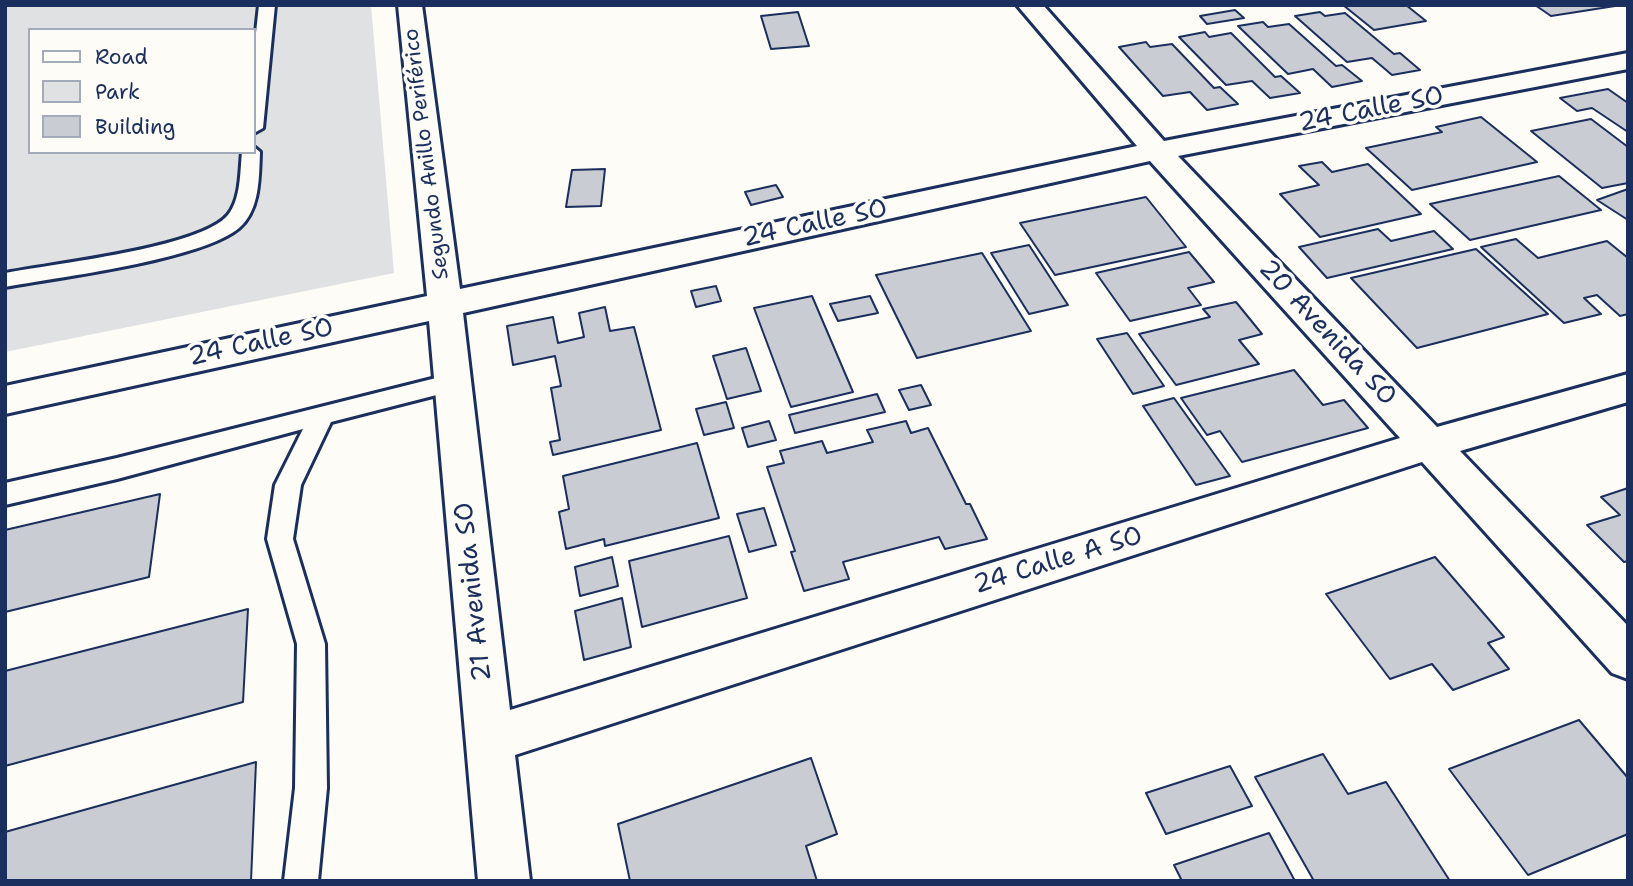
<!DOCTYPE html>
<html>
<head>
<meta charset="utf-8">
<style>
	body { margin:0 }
	#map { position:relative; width:1633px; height:886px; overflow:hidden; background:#fdfcf7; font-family:"Shantell Sans",sans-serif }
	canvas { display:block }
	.frame { position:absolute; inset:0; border:7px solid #1b2f5e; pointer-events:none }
	.legend { position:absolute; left:28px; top:28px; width:228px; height:126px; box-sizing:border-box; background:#fdfcf7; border:2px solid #a3aaba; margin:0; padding:9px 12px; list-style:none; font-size:21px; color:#1b2f5e }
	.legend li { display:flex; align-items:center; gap:14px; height:35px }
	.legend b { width:35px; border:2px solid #a3aaba }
</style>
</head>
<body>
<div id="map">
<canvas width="1633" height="886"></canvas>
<div class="frame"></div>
<ul class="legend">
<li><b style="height:9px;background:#fdfcf7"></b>Road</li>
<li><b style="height:19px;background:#e0e1e3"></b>Park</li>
<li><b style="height:19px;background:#c9ccd3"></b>Building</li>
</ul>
</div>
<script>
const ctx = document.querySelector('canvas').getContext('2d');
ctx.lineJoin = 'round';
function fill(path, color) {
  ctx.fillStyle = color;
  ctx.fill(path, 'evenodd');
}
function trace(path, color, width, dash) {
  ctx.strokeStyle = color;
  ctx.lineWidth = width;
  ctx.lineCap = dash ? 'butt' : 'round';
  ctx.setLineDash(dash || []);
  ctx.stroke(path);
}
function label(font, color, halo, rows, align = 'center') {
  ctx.font = font + ' "Shantell Sans",sans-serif';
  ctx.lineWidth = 7;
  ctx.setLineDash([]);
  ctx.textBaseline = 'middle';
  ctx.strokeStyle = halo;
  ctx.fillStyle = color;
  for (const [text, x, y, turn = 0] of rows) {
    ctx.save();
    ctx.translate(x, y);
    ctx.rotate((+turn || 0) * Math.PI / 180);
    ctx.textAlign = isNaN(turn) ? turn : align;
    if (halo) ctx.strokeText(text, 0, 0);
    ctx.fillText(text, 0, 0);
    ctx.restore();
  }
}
const green = new Path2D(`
	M5 5H371L394 273 5 352ZM30 30H254V152H30Z`);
const building = new Path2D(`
	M1343 5H1406L1426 21 1374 30Z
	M1535 5H1615V6L1551 16Z
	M1235 10 1244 18 1207 24 1200 16Z
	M798 12 809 46 771 49 761 16Z
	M1320 12 1325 16 1345 13 1394 54 1400 53 1420 70 1392 75 1372 58 1347 62 1295 16Z
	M1263 22 1268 27 1289 24 1336 66 1342 65 1362 81 1332 87 1313 69 1288 74 1238 26Z
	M1205 32 1209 37 1231 33 1275 77 1281 76 1300 93 1270 98 1252 81 1226 85 1179 37Z
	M1146 42 1150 47 1172 44 1214 88 1220 87 1238 104 1207 110 1190 92 1163 96 1119 47Z
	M1608 89 1628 103V132L1592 108 1577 111 1560 98Z
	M1481 117 1537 162 1412 190 1366 148 1442 132 1436 127Z
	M1591 119 1628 147V183L1602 188 1531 131Z
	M1322 162 1332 172 1368 164 1421 214 1320 237 1280 194 1319 185 1299 166Z
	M605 169 601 206 566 207 572 170Z
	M1559 176 1601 210 1470 240 1430 204Z
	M776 185 783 197 751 205 745 192Z
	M1628 189V220L1597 200Z
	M1146 197 1186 247 1055 275 1020 223Z
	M1378 229 1391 241 1434 231 1453 249 1327 278 1299 247Z
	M1516 239 1538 258 1607 241 1628 258V314L1620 316 1597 295 1584 298 1601 314 1564 323 1481 247Z
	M1029 245 1068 305 1029 314 991 253Z
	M1476 249 1548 314 1417 348 1351 278Z
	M1189 252 1214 282 1188 288 1201 305 1130 321 1096 273Z
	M982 253 1031 331 917 358 876 275Z
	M716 286 721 301 696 307 691 291Z
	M812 296 853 392 791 407 754 308Z
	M870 296 878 313 838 321 830 304Z
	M1236 302 1262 334 1239 340 1259 364 1176 385 1139 334 1210 317 1203 309Z
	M605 307 610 331 634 327 661 430 553 455 550 442 560 440 551 388 561 386 555 356 513 365 507 326 553 317 558 343 584 337 579 313Z
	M1127 333 1164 386 1133 394 1097 339Z
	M746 348 761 391 727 399 713 356Z
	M1294 370 1323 405 1344 400 1368 428 1242 462 1220 431 1207 435 1181 398Z
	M921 385 931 405 909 410 899 390Z
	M877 394 885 412 795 433 789 415Z
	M1174 398 1230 476 1196 485 1143 406Z
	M726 402 734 428 704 435 696 409Z
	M769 421 776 440 748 447 742 428Z
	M906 421 911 433 928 428 966 504H970L987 539 945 549 939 537 843 562 849 579 804 591 791 552 795 551 767 467 784 463 780 451 822 441 827 453 873 442 867 430Z
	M697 443 719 518 605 546 604 539 566 549 559 512 569 509 563 476Z
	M1628 488V561L1624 562 1587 525 1620 515 1601 497Z
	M160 494 149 577 5 612V530Z
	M764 508 776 545 749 552 737 514Z
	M729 536 747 598 642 627 629 561Z
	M612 557 618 586 580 596 575 567Z
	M1435 557 1504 637 1488 643 1509 669 1453 690 1432 664 1390 679 1326 594Z
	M622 598 631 647 584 660 575 611Z
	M248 609 243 702 5 766V671Z
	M1579 720 1628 778V834L1528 875 1449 769Z
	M1323 754 1348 794 1386 782 1450 881H1314L1255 777Z
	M811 758 837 834 806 846 817 881H630L618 824Z
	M256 762 251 881H5V832Z
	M1230 766 1252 806 1166 834 1146 793Z
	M1269 833 1295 881H1182L1174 865Z`);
const service = new Path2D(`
	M259 5H275L263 128 254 133V51Z
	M254 147 260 152C259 177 260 210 239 228 201 260 59 277 5 287V273C51 264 201 248 228 215 241 199 240 172 242 152H254Z
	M452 374 460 377 464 383 460 389 331 422 301 485 293 539 325 644 327 788 318 881H284L295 788 297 644 267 539 275 485 303 429 117 479 5 505V483L117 458Z`);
const minor = new Path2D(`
	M398 5H422L460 289 1137 146 1017 5H1043L1164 141 1628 53V69L1178 156 1437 427 1628 374V402L1460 451 1628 626V679L1612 673 1422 462 515 755 530 881H478L429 321 5 414V386L427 296ZM1150 161 1400 438 510 710 463 313Z`);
const farStreetnames = [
	["Segundo Anillo Periférico",427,154,-97]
];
const streetNames = [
	["24 Calle SO",1371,110,-11],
	["24 Calle SO",815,224,-12],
	["20 Avenida SO",1327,333,47],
	["24 Calle SO",261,343,-12],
	["24 Calle A SO",1058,561,-17],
	["21 Avenida SO",474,592,-96]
];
fill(green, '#e0e1e3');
fill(building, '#c9ccd3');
trace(building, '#1b2f5e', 2);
trace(service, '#1b2f5e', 6);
trace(minor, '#1b2f5e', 6);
fill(service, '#fdfcf7');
fill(minor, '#fdfcf7');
label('21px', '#1b2f5e', '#fdfcf7', farStreetnames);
label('26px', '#1b2f5e', '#fdfcf7', streetNames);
</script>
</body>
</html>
